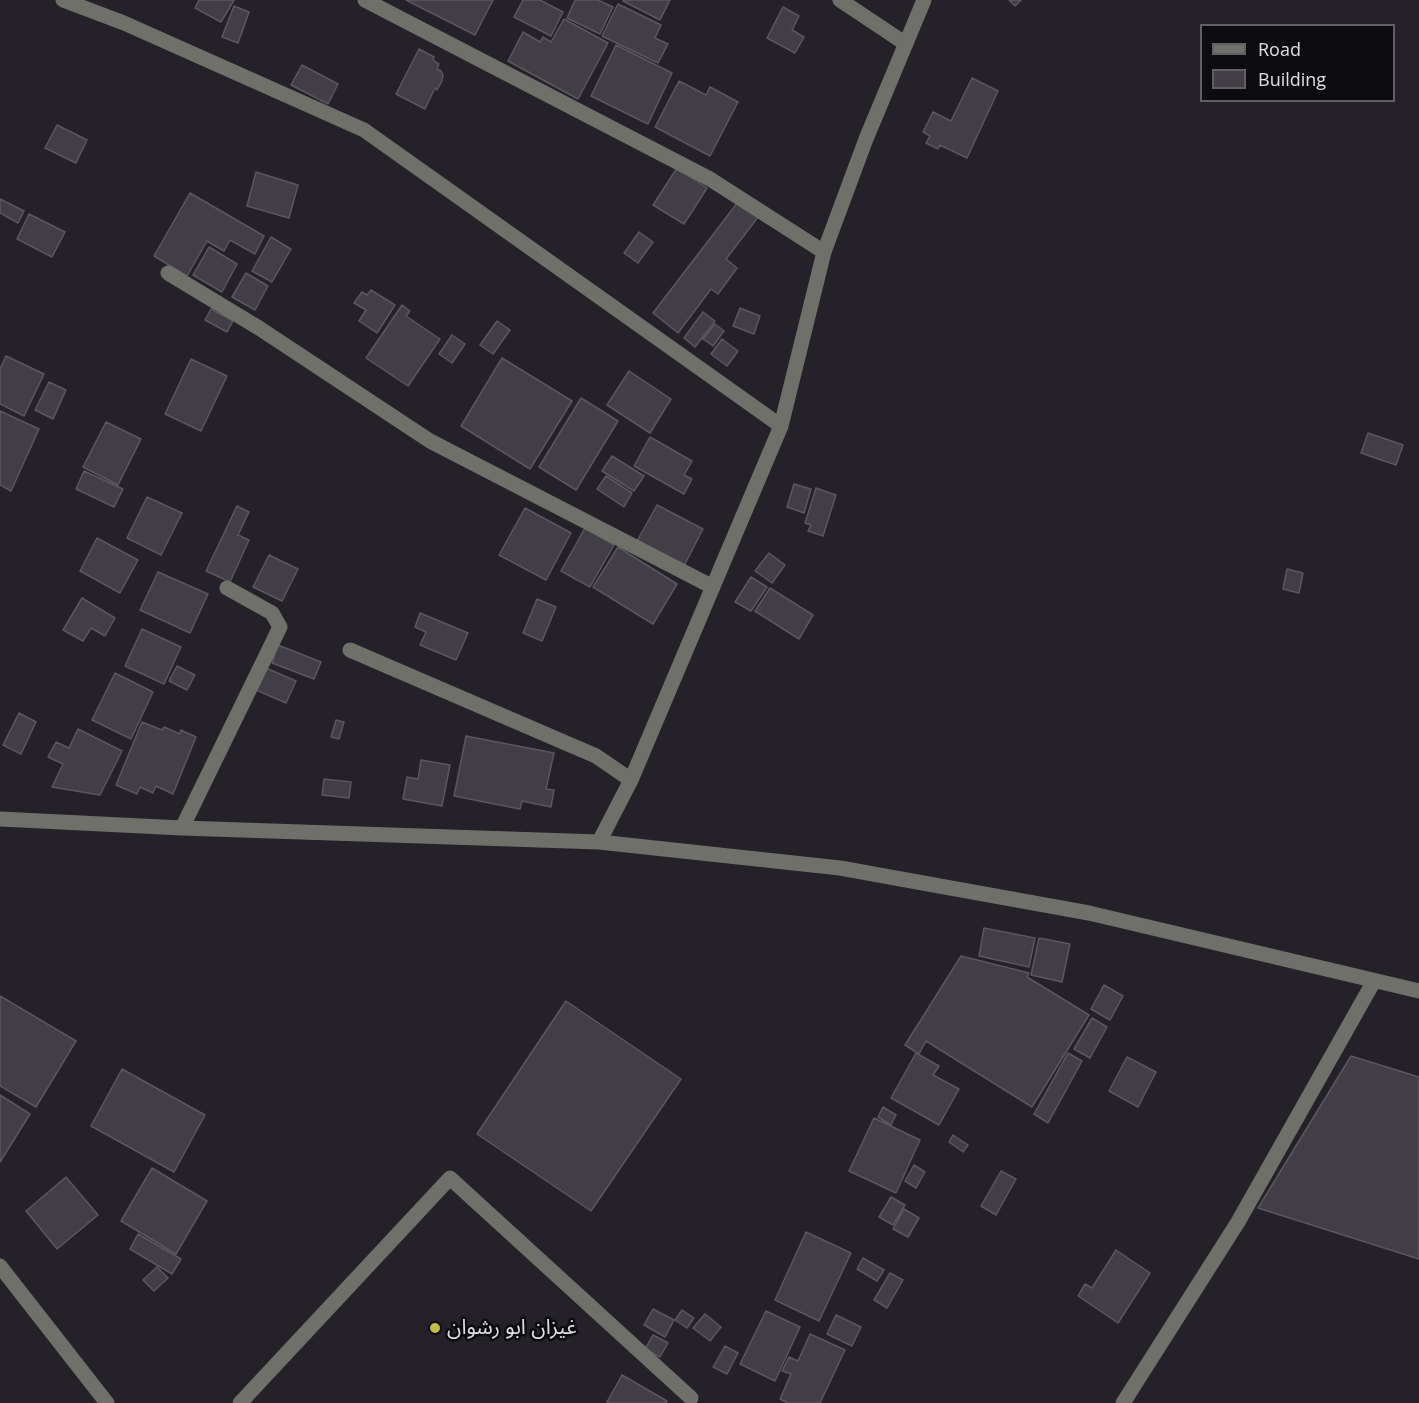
<!DOCTYPE html>
<html>
<head>
<meta charset="utf-8">
<style>
	body { margin:0 }
	#map { position:relative; width:1419px; height:1403px; overflow:hidden; background:#242128; font-family:"Open Sans",sans-serif }
	canvas { display:block }
	.legend { position:absolute; left:1200px; top:24px; width:195px; height:78px; box-sizing:border-box; background:#0c0b0e; border:2px solid #615f63; margin:0; padding:8px 10px; list-style:none; font-size:18px; color:#e0dee3 }
	.legend li { display:flex; align-items:center; gap:12px; height:30px }
	.legend b { width:30px; border:2px solid #615f63 }
</style>
</head>
<body>
<div id="map">
<canvas width="1419" height="1403"></canvas>
<ul class="legend">
<li><b style="height:8px;background:#70706b"></b>Road</li>
<li><b style="height:16px;background:#423e46"></b>Building</li>
</ul>
</div>
<script>
const ctx = document.querySelector('canvas').getContext('2d');
ctx.lineJoin = 'round';
function fill(path, color) {
  ctx.fillStyle = color;
  ctx.fill(path, 'evenodd');
}
function trace(path, color, width, dash) {
  ctx.strokeStyle = color;
  ctx.lineWidth = width;
  ctx.lineCap = dash ? 'butt' : 'round';
  ctx.setLineDash(dash || []);
  ctx.stroke(path);
}
function label(font, color, halo, rows, align = 'center') {
  ctx.font = font + ' "Open Sans","Noto Sans Arabic",sans-serif';
  ctx.lineWidth = 5;
  ctx.setLineDash([]);
  ctx.textBaseline = 'middle';
  ctx.strokeStyle = halo;
  ctx.fillStyle = color;
  for (const [text, x, y, turn = 0] of rows) {
    ctx.save();
    ctx.translate(x, y);
    ctx.rotate((+turn || 0) * Math.PI / 180);
    ctx.textAlign = isNaN(turn) ? turn : align;
    if (halo) ctx.strokeText(text, 0, 0);
    ctx.fillText(text, 0, 0);
    ctx.restore();
  }
}
const building = new Path2D(`
	M199 0H234L221 22 195 8Z
	M406 0H493L475 35Z
	M523 0H540L563 12 551 36 514 17Z
	M575 0H598L613 7 600 34 567 18Z
	M624 0H670L660 20 623 1Z
	M1009 0H1021L1015 6Z
	M618 4 661 25 655 38 668 44 658 63 602 36Z
	M234 6 249 12 238 43 222 37Z
	M783 7 799 16 792 30 804 37 795 53 767 38Z
	M564 19 608 43 578 99 508 61 523 32 540 42 543 37 551 42Z
	M616 45 672 73 648 124 591 96Z
	M419 49 434 57 433 60 439 64 437 69 441 71 443 75 442 81 437 90 435 88 425 109 396 94Z
	M302 65 338 84 328 104 291 85Z
	M972 78 998 91 967 158 940 145 938 149 926 143 930 136 923 132 933 112 951 121Z
	M679 81 706 95 710 87 738 102 710 156 655 127Z
	M57 125 87 140 76 163 45 148Z
	M677 168 707 188 684 224 653 205Z
	M256 172 298 185 289 218 247 206Z
	M190 193 264 236 255 254 230 240 224 251 207 241 187 276 154 256Z
	M0 199 24 211 18 223 0 213Z
	M738 202 758 217 726 259 737 268 718 294 711 289 678 333 653 313Z
	M29 214 65 232 52 257 17 239Z
	M639 232 653 242 638 263 624 253Z
	M271 237 291 249 272 282 252 271Z
	M209 247 237 264 222 292 193 275Z
	M246 273 268 286 255 310 232 297Z
	M371 290 395 305 377 333 359 321 366 310 354 303 362 292 367 295Z
	M402 305 410 311 406 316 440 339 408 386 366 358Z
	M740 308 760 316 754 334 733 326Z
	M211 309 233 321 227 332 205 320Z
	M703 312 715 321 695 347 684 338Z
	M497 321 510 330 493 354 480 345Z
	M715 324 724 331 713 346 703 339Z
	M452 335 465 344 452 363 439 354Z
	M722 339 738 351 727 366 711 354Z
	M6 356 44 374 24 416 0 404V369Z
	M502 358 572 401 530 469 461 426Z
	M191 359 227 376 201 431 165 414Z
	M629 371 671 399 650 433 607 405Z
	M49 382 66 390 53 419 35 410Z
	M581 398 618 421 576 490 539 467Z
	M0 411 39 429 11 491 0 485Z
	M106 422 141 439 118 485 83 467Z
	M1368 433 1403 445 1396 465 1361 453Z
	M650 437 692 461 684 475 692 479 684 494 634 466Z
	M612 456 644 476 634 491 602 471Z
	M84 471 123 489 114 507 76 489Z
	M606 476 632 493 624 507 597 489Z
	M794 484 811 489 804 513 787 507Z
	M816 488 836 495 823 536 808 531 811 525 805 523Z
	M147 497 182 513 161 555 127 538Z
	M657 505 703 529 684 566 637 541Z
	M237 506 249 512 238 535 249 540 230 582 206 571Z
	M525 508 571 533 546 580 499 555Z
	M585 528 614 545 590 587 561 571Z
	M97 538 138 560 120 593 80 571Z
	M618 547 677 584 653 624 593 587Z
	M769 553 785 565 772 583 755 571Z
	M269 555 298 569 282 601 253 587Z
	M1287 569 1303 573 1299 593 1283 589Z
	M158 572 208 594 190 633 140 610Z
	M751 577 767 587 751 611 735 602Z
	M770 588 813 615 799 639 755 611Z
	M82 598 115 618 105 636 91 628 83 641 63 630Z
	M537 599 556 607 542 641 523 633Z
	M420 613 468 633 456 660 420 645 426 632 415 627Z
	M142 629 181 647 164 684 125 666Z
	M278 645 321 662 314 679 272 663Z
	M177 666 195 675 187 690 169 681Z
	M266 668 296 681 286 703 256 690Z
	M115 673 153 692 131 739 92 720Z
	M19 713 36 722 21 754 3 745Z
	M336 720 344 722 339 739 331 737Z
	M142 722 162 730 164 727 180 734 181 730 196 737 173 794 156 786 153 793 140 787 137 794 116 785Z
	M78 729 122 751 100 795 52 787 63 764 48 757 56 742 69 748Z
	M466 736 554 753 546 789 554 790 551 807 522 801 520 809 454 796Z
	M421 760 450 765 442 806 403 799 407 777 418 779Z
	M324 779 351 782 349 798 322 795Z
	M984 928 1035 938 1029 967 979 956Z
	M1039 938 1070 944 1062 982 1031 975Z
	M961 956 1029 973 1027 977 1089 1015 1032 1107 926 1041 919 1054 905 1045Z
	M1104 985 1123 996 1110 1020 1091 1009Z
	M0 996 76 1041 36 1107 0 1086Z
	M566 1001 681 1079 591 1211 477 1134Z
	M1092 1018 1107 1027 1090 1058 1074 1049Z
	M916 1053 939 1066 933 1075 959 1089 939 1125 891 1098Z
	M1068 1053 1082 1061 1048 1123 1034 1114Z
	M1351 1056 1419 1077V1259L1258 1208Z
	M1127 1057 1156 1072 1138 1107 1109 1091Z
	M122 1069 205 1115 174 1172 91 1126Z
	M0 1095 30 1114 0 1162Z
	M883 1107 896 1115 891 1125 878 1117Z
	M874 1118 920 1140 896 1193 849 1171Z
	M953 1135 968 1145 963 1152 949 1142Z
	M914 1165 925 1172 916 1188 905 1181Z
	M152 1168 207 1201 176 1254 121 1221Z
	M1001 1171 1016 1179 996 1215 981 1206Z
	M66 1177 98 1215 57 1249 26 1211Z
	M891 1197 905 1205 893 1225 879 1217Z
	M904 1209 919 1218 908 1237 893 1229Z
	M806 1232 851 1253 819 1321 775 1300Z
	M138 1234 181 1259 172 1274 130 1249Z
	M1116 1250 1150 1273 1118 1323 1078 1296 1085 1284 1092 1288Z
	M863 1258 884 1270 877 1281 857 1269Z
	M157 1267 168 1278 154 1291 143 1280Z
	M890 1273 903 1280 887 1308 874 1300Z
	M653 1309 674 1320 665 1337 644 1325Z
	M682 1310 694 1318 687 1328 675 1320Z
	M766 1311 800 1327 775 1381 740 1364Z
	M705 1314 721 1327 710 1341 693 1328Z
	M836 1315 861 1327 852 1346 827 1334Z
	M810 1334 845 1350 820 1403H788L780 1399 791 1374 782 1371 789 1357 798 1361Z
	M653 1335 668 1343 660 1357 645 1349Z
	M725 1346 738 1353 727 1374 713 1367Z
	M622 1375 667 1401 666 1403H610L607 1402Z`);
const minor = new Path2D(`
	M63 0 124 23 364 130 781 426
	M365 0 710 179 824 252
	M840 0 906 44
	M168 273 259 328 430 441 713 587
	M350 650 596 756 631 780
	M0 819 182 828 599 842 840 868 1089 913 1419 991
	M182 828 280 627 272 613 227 588
	M599 842 631 780 781 426 824 252 866 139 924 0
	M0 1266 107 1403
	M240 1403 450 1178 691 1398
	M1123 1403 1238 1222 1374 981`);
const markers = [
	[435,1328,6,"#c3bd3f"]
];
const poiNames = [
	["غيزان ابو رشوان",447,1328]
];
fill(building, '#423e46');
trace(building, '#5a575f', 1.5);
trace(minor, '#70706b', 15);
for (const [x, y, r, color] of markers) {
  const dot = new Path2D();
  dot.arc(x, y, r, 0, 2 * Math.PI);
  ctx.fillStyle = color;
  ctx.fill(dot);
  trace(dot, '#0c0b0e', 2);
}
label('21px', '#e0dee3', '#0c0b0e', poiNames, 'left');
</script>
</body>
</html>
